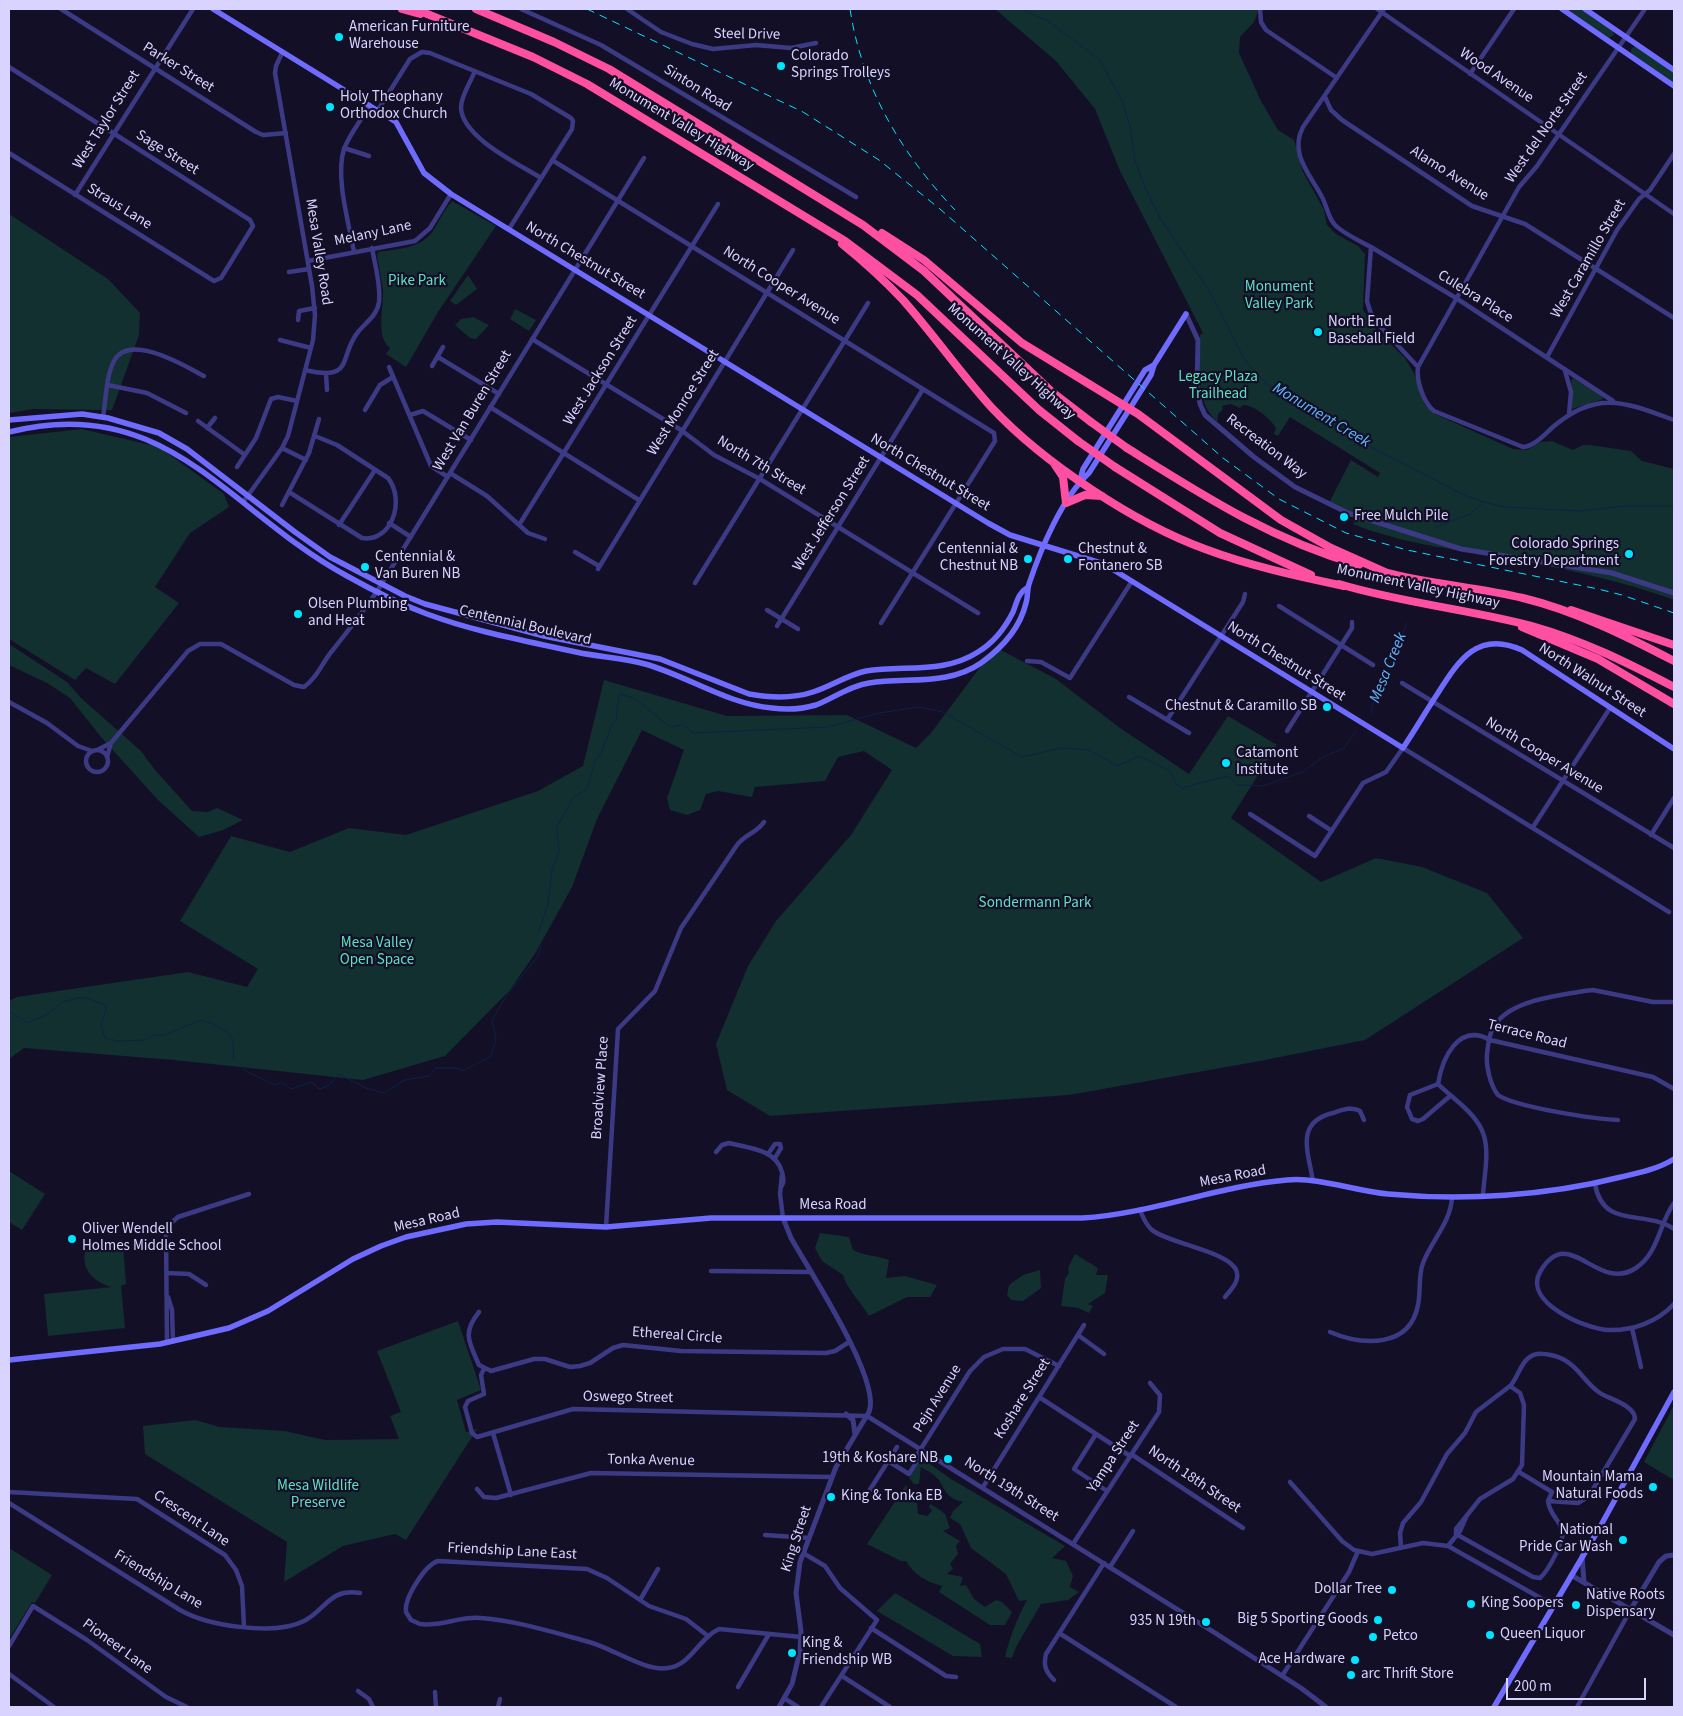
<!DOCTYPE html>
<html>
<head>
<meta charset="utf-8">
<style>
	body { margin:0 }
	#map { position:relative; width:1683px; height:1716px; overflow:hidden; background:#130f26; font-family:"Source Sans 3",sans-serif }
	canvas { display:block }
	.frame { position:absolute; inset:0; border:10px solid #d9d4ff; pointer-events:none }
	.scale { position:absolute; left:1506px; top:1678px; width:140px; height:22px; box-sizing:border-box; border:2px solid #d9d4ff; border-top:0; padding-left:6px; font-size:15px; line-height:18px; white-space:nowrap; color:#d9d4ff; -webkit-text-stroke:4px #130f26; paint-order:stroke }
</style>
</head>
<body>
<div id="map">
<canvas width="1683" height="1716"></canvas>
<div class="frame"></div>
<div class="scale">200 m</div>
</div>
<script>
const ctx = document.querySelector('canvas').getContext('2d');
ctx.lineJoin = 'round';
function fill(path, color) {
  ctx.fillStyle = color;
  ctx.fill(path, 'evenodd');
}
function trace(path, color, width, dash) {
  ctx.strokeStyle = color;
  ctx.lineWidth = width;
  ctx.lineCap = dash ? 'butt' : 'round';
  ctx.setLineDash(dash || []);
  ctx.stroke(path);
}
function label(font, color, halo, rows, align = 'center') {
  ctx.font = font + ' "Source Sans 3",sans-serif';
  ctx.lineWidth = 4.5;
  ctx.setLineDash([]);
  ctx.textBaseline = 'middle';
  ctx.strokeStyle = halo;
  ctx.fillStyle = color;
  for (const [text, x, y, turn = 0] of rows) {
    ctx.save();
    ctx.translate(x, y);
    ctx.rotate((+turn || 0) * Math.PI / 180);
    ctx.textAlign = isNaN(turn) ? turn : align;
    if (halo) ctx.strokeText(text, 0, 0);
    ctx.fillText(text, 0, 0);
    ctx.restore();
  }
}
const green = new Path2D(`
	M995 9H1259L1254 22 1240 37 1239 53 1261 101 1278 130 1294 140 1302 170 1324 210 1327 225 1336 234 1358 246 1365 254 1363 310 1377 331 1405 358 1415 375 1425 405 1435 414 1513 449 1527 450 1541 442 1552 441 1573 450 1583 445H1590L1631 451 1642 461 1674 469V600C1623 581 1570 570 1516 560 1461 550 1405 545 1353 524L1358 514 1329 503 1351 460 1378 477 1380 473 1290 417 1278 436 1274 434 1276 428C1271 419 1253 404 1243 405L1240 408 1231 404 1222 406 1223 409 1218 414 1217 422C1192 396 1202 368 1200 335L1203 333 1120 171 1095 109 1056 61Z
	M1567 9H1580L1613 31 1614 35 1609 38Z
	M1635 46 1674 73V83L1631 53V49Z
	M452 201 496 226 438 312 406 367 386 354 390 348C375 337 384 305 383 290 381 278 379 266 377 255L378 252C397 249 420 249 433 231 439 221 444 210 452 201Z
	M9 214 108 279 140 313 139 335 112 410 34 409 9 413Z
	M468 275 477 289 456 305 450 301Z
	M515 309 536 320 529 331 510 319Z
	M473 317 489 325 476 339 470 338 455 325 461 319Z
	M1573 378 1603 396V399L1572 409 1571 381Z
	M82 429 159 447 224 494 229 507 190 533 155 587 179 603 115 684 86 668 75 680 9 639V437Z
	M9 644 67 682 81 698 141 751 155 770 192 811 208 812 217 808 243 820 223 830 199 837 158 800 101 737 70 698 47 683 9 665Z
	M995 647 1056 679 1120 728 1189 774 1228 716 1277 745 1231 818 1321 882 1376 858 1422 867 1487 893 1523 938 1365 1040 1260 1061 1069 1095 770 1116 727 1090 716 1044 748 966 776 921 851 835 892 770 864 751 838 757 825 781 755 787 752 797 718 791 706 794 700 810 687 815 670 810 667 798 684 750 642 730 597 819 572 887 536 952 510 990 445 1056 363 1080 174 1060 24 1048 9 1059V1001L17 997 188 972 247 987 258 969 180 921 231 836 290 852 349 828 406 835 538 791 583 766 604 680 727 716 847 715 916 748 931 733Z
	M9 1171 45 1194 22 1230 9 1222Z
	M820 1233 849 1237 853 1250C865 1256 876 1255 889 1260L886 1278 905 1276 937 1285 930 1297H907L869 1316C861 1303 846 1287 843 1275L822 1261 815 1248Z
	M123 1245 126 1284 121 1286 125 1328 48 1336 44 1294 112 1287C96 1283 81 1271 85 1252Z
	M1075 1254 1098 1268 1096 1275H1108L1105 1293 1088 1304 1093 1306 1089 1313 1078 1308 1061 1306 1065 1279 1069 1273 1068 1268Z
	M1040 1270 1041 1288 1023 1301 1011 1300 1007 1295 1009 1285 1023 1275Z
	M458 1321 481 1390 457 1400 466 1432 477 1429 406 1540 395 1534 343 1546 284 1582 287 1542 145 1454 143 1426 195 1420 220 1427 285 1431 325 1440 399 1439 390 1416 401 1412 377 1351Z
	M1674 1405V1480L1644 1462Z
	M919 1456 951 1479 1065 1546 1052 1558 1066 1561 1073 1576 1070 1587 1079 1592 1068 1600 1041 1604 1016 1647 1012 1658 1005 1657C1010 1636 1017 1619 1027 1600L1019 1601 1006 1574 971 1548 960 1524 950 1518 953 1511 963 1502C945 1497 947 1492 938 1479 933 1473 927 1471 921 1467L919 1484H914L909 1478 918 1464Z
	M906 1485 910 1492 909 1501 917 1503 918 1514 927 1516 932 1511 929 1507 930 1504C933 1505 943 1512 945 1514L950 1528 943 1531 960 1541 956 1546 958 1554 950 1564 953 1569 947 1574 963 1577 960 1586 966 1585 974 1599 985 1607 996 1600 1002 1602 1012 1612 1005 1625H990L939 1592 942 1586C927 1582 914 1575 906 1561H901L867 1544Z
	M9 1548 52 1575 35 1603 32 1602 9 1639Z
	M895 1593 980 1644 982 1657 953 1656 877 1611Z`);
const stream = new Path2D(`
	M1021 9 1048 21 1100 60 1123 103 1130 127 1135 160 1145 188 1160 218 1210 292 1246 362 1270 387 1363 443 1466 496 1487 503 1504 507 1579 511 1625 506H1674
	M1436 527 1470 514 1484 502
	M1371 714 1372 706 1407 623
	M538 933 548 904 552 869 559 851 557 827 573 798 587 789 595 761 602 751 612 724 616 720 619 694 634 698 669 726 675 727 682 724 694 733 828 727 879 713 919 707 943 712 1022 757 1061 748 1090 750 1117 766 1139 756 1170 771 1176 784 1182 788 1227 776 1238 785 1263 786 1302 772 1323 757 1344 748 1357 730
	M9 1011 28 1023 49 1013 62 1002 78 998H87L107 1006 101 1024 105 1038 118 1041 146 1040 154 1035H164L201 1020 212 1023 227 1032 233 1040 234 1060
	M242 1069 275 1085 282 1082 291 1089 312 1082 319 1089 328 1086 339 1074 366 1088 384 1093 405 1080 429 1076 436 1068H456L463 1071 491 1056 496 1039 492 1020 507 995 538 956 541 946`);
const minor = new Path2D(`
	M61 9 256 132 263 135 286 133
	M521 9 601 45 856 197
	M627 9 661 32 692 44 713 49 756 45 791 48 816 43
	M1260 9 1261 22 1266 30 1337 78
	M1377 9 1674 214
	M1384 9 1303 127C1289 154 1310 174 1322 197 1327 206 1328 218 1335 225 1344 234 1360 241 1371 247L1367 301 1370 311 1376 322 1418 367C1416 380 1423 402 1434 411L1523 447C1535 446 1545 434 1554 426 1598 389 1627 403 1674 420
	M9 67 250 220 253 226 221 278 214 281 9 153
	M475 71C471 81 461 96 461 107 461 137 519 164 541 178
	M1470 74 1514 9
	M1325 97 1331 110 1342 120 1472 206 1525 224 1674 318
	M378 110 410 59 422 52 430 53 531 94 571 118 573 121 572 129 509 229
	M344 148 369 156
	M552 160 994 433 995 441 881 623
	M75 195 193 9
	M1371 247 1456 298 1613 401
	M354 252C349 223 335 177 344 149 350 133 362 119 370 105
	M308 261 415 241 430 228 451 194
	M289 272 309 269
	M298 320 299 311 315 308
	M532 339 681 430 714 455 760 479 978 613
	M280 340 311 348
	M438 357 499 394
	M1547 357 1617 230 1639 199 1650 190 1674 154
	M432 366 443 347
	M389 367 431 466 448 477
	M1418 367 1519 187 1537 166 1645 9
	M305 370C355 382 338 357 358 332 366 322 377 316 379 302 381 285 375 265 372 248
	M1565 371 1571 392 1569 414
	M326 374 327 390
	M108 385 147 393 186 413
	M490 407 639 500
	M365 410 380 385 393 377
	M410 415 423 411 471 440
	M103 417C106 400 106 376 114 361 129 332 185 366 204 376
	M198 421 245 455
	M207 428 215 418
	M282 448 306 460
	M237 467 256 438 271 399 278 397 297 401
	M450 473 487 496 528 533 545 539
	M289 492 362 538C391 543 406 501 388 478L337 445 315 436
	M244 501 282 448 288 436 313 340 315 315 312 286 275 73 276 66 282 53
	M282 505 309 453 319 419
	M389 523 411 537
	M339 525 375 470
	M519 525 718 204
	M575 552 599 566
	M598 569 793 250
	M695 583 868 303
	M1279 606 1373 665
	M767 610 798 629
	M777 626 923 389
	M1027 661 1041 662 1070 678 1132 581
	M1402 683 1674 848
	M1129 697 1189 733
	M9 702 47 723 78 746 92 751
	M1167 720 1243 602 1245 594
	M1287 731 1352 628V622
	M97 750 111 743 188 651 200 644H221L294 685 304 687C317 678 322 663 332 651 349 629 366 609 381 585L644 158
	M86 761a11 11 0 1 1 22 0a11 11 0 1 1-22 0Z
	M107 757 111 743
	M1250 814 1315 856 1363 783 1386 772 1403 748 1669 912
	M1309 816 1332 831
	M1533 827 1610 708
	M1651 835 1674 798
	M1438 1084C1442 1059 1458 1022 1490 1040L1653 1077 1674 1089
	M1438 1084C1452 1098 1476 1113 1483 1133 1490 1151 1484 1176 1483 1195
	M1438 1084 1410 1095 1407 1107 1412 1119 1418 1121 1423 1119 1450 1096
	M1618 1120C1594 1119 1515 1107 1498 1095 1490 1085 1486 1066 1487 1054 1488 1046 1489 1034 1493 1028 1508 1000 1557 996 1584 991L1593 990 1653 1002H1672
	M716 1152 722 1145 729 1143C748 1148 776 1149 782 1172 783 1178 785 1181 781 1187
	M768 1154 775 1144H780L781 1148 775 1158
	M782 1174 780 1194 783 1218
	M1313 1181C1308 1151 1295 1122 1333 1113 1342 1110 1352 1106 1360 1111L1364 1120
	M1595 1184C1603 1230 1645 1209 1674 1229
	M1674 1203C1659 1223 1659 1253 1636 1268 1597 1294 1569 1222 1540 1272 1523 1302 1585 1329 1608 1330 1633 1331 1657 1322 1674 1304
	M1140 1210C1143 1217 1145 1224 1152 1230 1169 1244 1234 1252 1237 1273 1239 1282 1230 1291 1225 1297
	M606 1227 618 1029 655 991 681 928 737 845C745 834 757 833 764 822
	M711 1271 811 1272
	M167 1273 189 1274 206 1285
	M168 1297 172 1310 173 1341
	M479 1312C462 1333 469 1342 479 1365L491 1371 534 1359H545L570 1367 580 1366 590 1363 613 1348 623 1345 681 1351 826 1353 835 1351 849 1342
	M1632 1328 1641 1367
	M1330 1332C1363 1346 1410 1348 1418 1305 1421 1291 1418 1276 1423 1263 1432 1240 1451 1222 1452 1197
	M1078 1335 1104 1354
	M167 1342 166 1236 169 1225 178 1217 249 1194
	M484 1369 481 1375 484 1394 468 1401 465 1407 472 1433 477 1437 573 1409 867 1416
	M1039 1397 1130 1456
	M493 1433 511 1495
	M1096 1434 1074 1469 1107 1491
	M1131 1454 1243 1528
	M888 1461 909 1474 916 1463 917 1455 970 1371 984 1357 1003 1349H1025L1059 1366
	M1519 1472 1552 1492 1548 1501
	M1290 1482 1342 1541 1354 1550 1372 1554 1423 1543 1448 1546 1553 1605
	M983 1487 1084 1325
	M477 1489 484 1497 496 1498 591 1473 832 1477
	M9 1492 137 1499 225 1555 236 1570 242 1586 244 1627
	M866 1496 897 1447
	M9 1503 180 1610C208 1626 275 1636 304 1621 326 1610 329 1588 360 1593
	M1456 1534 1533 1577 1540 1578C1548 1571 1566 1539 1562 1529 1558 1519 1549 1513 1548 1501L1578 1503 1589 1496 1635 1419C1635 1405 1609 1399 1600 1393 1586 1384 1579 1368 1566 1361 1559 1356 1545 1353 1537 1354 1521 1357 1519 1377 1510 1386
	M765 1535 809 1538
	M1073 1544 1159 1412 1160 1395 1150 1383
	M1448 1546 1460 1531 1467 1515
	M1401 1547 1400 1533 1403 1523 1421 1502 1447 1454 1465 1433 1476 1412 1510 1386 1520 1393 1524 1405 1522 1465 1513 1479 1480 1499 1456 1529V1534
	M803 1553 825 1566 840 1588 877 1620 821 1707
	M1110 1567 1133 1531
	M640 1600 658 1569
	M406 1612 411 1620 420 1624C440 1627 460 1616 481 1618 514 1620 556 1633 589 1642 612 1648 646 1672 668 1668 691 1665 699 1638 719 1629L801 1637
	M406 1612C404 1598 425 1565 438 1561L587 1569 607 1578 649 1606 686 1619 708 1636
	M871 1628 946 1676 956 1677
	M1059 1633 1176 1707
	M9 1646 33 1606 87 1640 166 1697 187 1707
	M9 1674 54 1707
	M842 1676 890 1707
	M1282 1676 1349 1572 1358 1551
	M1054 1680C1046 1672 1043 1666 1046 1654L1104 1563
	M738 1687 769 1634
	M358 1691 369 1699 373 1707
	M435 1692 436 1707
	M784 1698 798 1707
	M498 1707 500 1699
	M1577 1707 1631 1609`);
const tertiary = new Path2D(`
	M1186 314 1198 340 1197 387 1200 404 1205 415 1254 457 1295 487 1348 513 1461 549 1612 573 1674 593
	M846 1414 853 1420 855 1434
	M867 1416 1212 1631 1301 1688 1326 1707
	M1582 1556 1584 1582
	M1571 1575 1674 1635
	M1631 1609 1659 1562 1666 1556 1674 1555
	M779 1707 792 1684 800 1651 801 1631 796 1593 800 1562 836 1467 869 1412C882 1381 809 1270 791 1238L783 1218`);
const secondary = new Path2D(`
	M213 9 396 122 424 173 451 194 988 523 1010 535 1104 564 1403 748C1415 730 1426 711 1438 693 1459 660 1478 630 1522 650L1674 749
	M1562 9 1674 86
	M1585 9 1674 70
	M9 420 82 414 108 418 159 433 187 449 295 532 330 557 405 596 425 604 544 636 660 659 749 694C771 698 792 699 813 692 832 686 847 675 866 671 905 665 944 674 978 652 993 643 1005 628 1013 612 1017 602 1018 593 1028 587
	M9 432C167 392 227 511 347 576 372 590 400 604 427 614 475 632 527 641 576 652 599 657 623 658 645 664 688 676 727 704 772 708 786 710 802 709 816 705 834 698 849 686 869 683 907 677 948 686 981 663 1002 648 1020 628 1026 603 1028 597 1027 590 1029 584 1041 548 1062 498 1089 473L1151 375 1154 365 1186 314
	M1080 480 1083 469 1145 370 1154 365
	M9 1360 160 1344 229 1328 268 1311 353 1259 381 1246 406 1237 466 1224 497 1222 606 1227 711 1218H1082C1151 1214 1217 1186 1287 1180 1320 1177 1354 1191 1388 1194 1464 1201 1546 1196 1621 1177 1639 1173 1658 1169 1674 1159
	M1494 1707 1600 1527 1674 1392`);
const motorway = new Path2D(`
	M402 9 420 14
	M415 9 533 57 587 84 845 241 917 295 1039 410 1078 441
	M476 9 554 42 609 69 863 225 924 271 1052 392 1091 422
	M882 233 924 260 1022 343 1138 414 1281 520 1331 548 1387 573
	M842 244C863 261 884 280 903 300 934 335 961 374 992 408 1044 463 1134 523 1205 549 1250 566 1297 576 1344 586
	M1127 448C1204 496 1270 539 1359 565
	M1055 465 1063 477 1066 503 1085 495 1102 496
	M1115 467 1220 533 1311 575
	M1384 572C1429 584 1477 587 1523 598 1576 611 1626 636 1674 661
	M1339 584C1402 603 1468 609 1532 626 1582 640 1628 663 1674 687
	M1571 610 1674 645
	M1522 627 1598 659 1674 704`);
const rail = new Path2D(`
	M587 9 803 112 879 160 940 209 1223 458 1279 499 1346 533 1407 550 1598 589 1622 595 1674 613
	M850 9C862 88 901 153 955 210`);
const motorwayBridge = new Path2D(`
	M1091 422 1127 448
	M1078 441 1115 467`);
const markers = [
	[339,37,5,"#00e5ff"],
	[781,66,5,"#00e5ff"],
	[330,107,5,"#00e5ff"],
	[1318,332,5,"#00e5ff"],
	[1344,517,5,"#00e5ff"],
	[1629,554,5,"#00e5ff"],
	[1028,559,5,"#00e5ff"],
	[1068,559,5,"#00e5ff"],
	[365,567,5,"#00e5ff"],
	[298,614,5,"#00e5ff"],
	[1327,707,5,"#00e5ff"],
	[1226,763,5,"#00e5ff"],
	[72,1239,5,"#00e5ff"],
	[948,1459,5,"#00e5ff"],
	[1653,1487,5,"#00e5ff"],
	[831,1497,5,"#00e5ff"],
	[1623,1540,5,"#00e5ff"],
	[1392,1590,5,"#00e5ff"],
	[1471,1604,5,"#00e5ff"],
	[1576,1605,5,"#00e5ff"],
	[1378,1620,5,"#00e5ff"],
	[1206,1622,5,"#00e5ff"],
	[1490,1635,5,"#00e5ff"],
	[1373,1637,5,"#00e5ff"],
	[792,1653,5,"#00e5ff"],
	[1355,1660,5,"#00e5ff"],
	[1351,1675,5,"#00e5ff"]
];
const poiNames = [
	["American Furniture",349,28],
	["Warehouse",349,45],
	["Colorado",791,57],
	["Springs Trolleys",791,74],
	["Holy Theophany",340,98],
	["Orthodox Church",340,115],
	["North End",1328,323],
	["Baseball Field",1328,340],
	["Free Mulch Pile",1354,517],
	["Colorado Springs",1619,545,"right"],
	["Forestry Department",1619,562,"right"],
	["Centennial &",1018,550,"right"],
	["Chestnut NB",1018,567,"right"],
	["Chestnut &",1078,550],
	["Fontanero SB",1078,567],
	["Centennial &",375,558],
	["Van Buren NB",375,575],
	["Olsen Plumbing",308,605],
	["and Heat",308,622],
	["Chestnut & Caramillo SB",1317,707,"right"],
	["Catamont",1236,754],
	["Institute",1236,771],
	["Oliver Wendell",82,1230],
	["Holmes Middle School",82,1247],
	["19th & Koshare NB",938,1459,"right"],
	["Mountain Mama",1643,1478,"right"],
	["Natural Foods",1643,1495,"right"],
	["King & Tonka EB",841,1497],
	["National",1613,1531,"right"],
	["Pride Car Wash",1613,1548,"right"],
	["Dollar Tree",1382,1590,"right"],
	["Native Roots",1586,1596],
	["Dispensary",1586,1613],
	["King Soopers",1481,1604],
	["Big 5 Sporting Goods",1368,1620,"right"],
	["935 N 19th",1196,1622,"right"],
	["Queen Liquor",1500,1635],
	["Petco",1383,1637],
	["King &",802,1644],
	["Friendship WB",802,1661],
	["Ace Hardware",1345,1660,"right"],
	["arc Thrift Store",1361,1675]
];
const streetNames = [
	["Steel Drive",747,35,1],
	["Parker Street",178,68,32],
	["Wood Avenue",1496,76,34],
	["Sinton Road",697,89,32],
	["West Taylor Street",107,120,-58],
	["Monument Valley Highway",681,125,31],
	["West del Norte Street",1547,128,-55],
	["Sage Street",167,153,32],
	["Alamo Avenue",1449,174,32],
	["Straus Lane",119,207,32],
	["Melany Lane",373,234,-12],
	["Mesa Valley Road",318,252,81],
	["West Caramillo Street",1589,259,-60],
	["North Chestnut Street",585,261,31],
	["North Cooper Avenue",781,286,32],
	["Culebra Place",1475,297,32],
	["Monument Valley Highway",1011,362,42],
	["West Jackson Street",601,371,-58],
	["West Monroe Street",684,403,-58],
	["West Van Buren Street",473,411,-59],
	["Recreation Way",1266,447,37],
	["North 7th Street",761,466,31],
	["North Chestnut Street",930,473,31],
	["West Jefferson Street",832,514,-58],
	["Monument Valley Highway",1418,587,12],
	["Centennial Boulevard",525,626,13],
	["North Chestnut Street",1286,662,32],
	["North Walnut Street",1592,681,33],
	["North Cooper Avenue",1544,756,31],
	["Terrace Road",1527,1035,14],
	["Broadview Place",601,1088,-86],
	["Mesa Road",1233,1177,-11],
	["Mesa Road",833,1206],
	["Mesa Road",427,1221,-13],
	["Ethereal Circle",677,1336,4],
	["Oswego Street",628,1398,1],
	["Pejn Avenue",938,1399,-58],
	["Koshare Street",1023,1399,-58],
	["Yampa Street",1114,1457,-57],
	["Tonka Avenue",651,1461,1],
	["North 18th Street",1194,1480,34],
	["North 19th Street",1011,1490,32],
	["Crescent Lane",191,1519,34],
	["King Street",797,1539,-72],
	["Friendship Lane East",512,1552,3],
	["Friendship Lane",158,1580,31],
	["Pioneer Lane",117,1647,36]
];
const parkNames = [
	["Pike Park",417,282],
	["Monument",1279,288],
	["Valley Park",1279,305],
	["Legacy Plaza",1218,378],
	["Trailhead",1218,395],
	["Sondermann Park",1035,904],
	["Mesa Valley",377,944],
	["Open Space",377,961],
	["Mesa Wildlife",318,1487],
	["Preserve",318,1504]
];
const waterNames = [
	["Monument Creek",1321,416,31],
	["Mesa Creek",1389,668,-68]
];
fill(green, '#12302f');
trace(stream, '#0c2248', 1);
trace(minor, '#3d3a85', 4.5);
trace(tertiary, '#3d3a85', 5);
trace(secondary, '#6f6bff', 5.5);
trace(motorway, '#ff4fa3', 8);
trace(rail, '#00e5ff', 1, [8, 6]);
trace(motorwayBridge, '#ff4fa3', 8);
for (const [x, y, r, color] of markers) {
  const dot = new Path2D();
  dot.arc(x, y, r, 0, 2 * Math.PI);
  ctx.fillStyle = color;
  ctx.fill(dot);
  trace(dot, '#130f26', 2);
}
label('15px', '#d9d4ff', '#130f26', poiNames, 'left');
label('15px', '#d9d4ff', '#130f26', streetNames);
label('15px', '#5fe0c0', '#130f26', parkNames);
label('italic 16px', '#62b6ff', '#130f26', waterNames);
</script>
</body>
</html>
